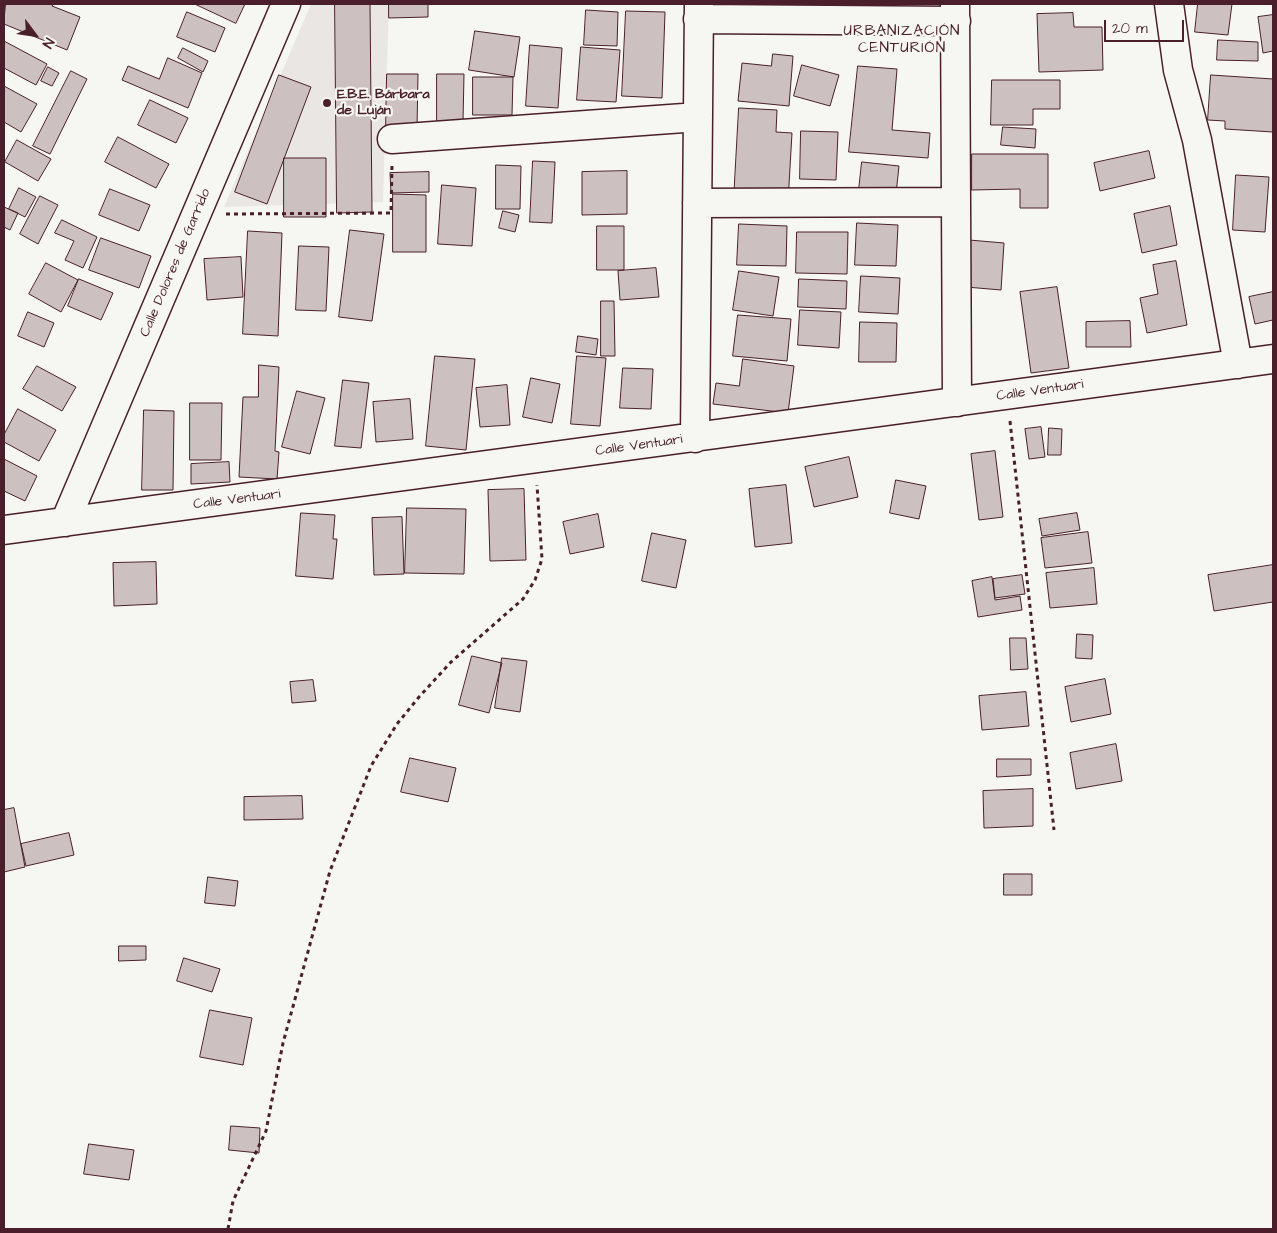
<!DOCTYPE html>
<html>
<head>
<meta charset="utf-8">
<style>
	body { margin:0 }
	#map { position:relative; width:1277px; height:1233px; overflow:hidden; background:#f6f6f2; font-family:"Architects Daughter",sans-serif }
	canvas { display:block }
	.frame { position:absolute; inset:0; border:5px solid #4a1f2b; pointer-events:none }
	.north { position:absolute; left:10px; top:10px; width:50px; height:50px; -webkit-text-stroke:4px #f6f6f2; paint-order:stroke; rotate:121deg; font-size:14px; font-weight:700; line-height:20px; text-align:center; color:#4a1f2b }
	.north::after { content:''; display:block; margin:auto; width:18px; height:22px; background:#4a1f2b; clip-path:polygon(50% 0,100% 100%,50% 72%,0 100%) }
	.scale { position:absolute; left:1104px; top:20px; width:80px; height:22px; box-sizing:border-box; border:2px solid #4a1f2b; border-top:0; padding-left:6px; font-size:15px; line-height:18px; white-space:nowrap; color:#4a1f2b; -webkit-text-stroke:4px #f6f6f2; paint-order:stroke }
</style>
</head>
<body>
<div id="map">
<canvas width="1277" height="1233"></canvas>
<div class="frame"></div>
<div class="north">N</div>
<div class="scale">20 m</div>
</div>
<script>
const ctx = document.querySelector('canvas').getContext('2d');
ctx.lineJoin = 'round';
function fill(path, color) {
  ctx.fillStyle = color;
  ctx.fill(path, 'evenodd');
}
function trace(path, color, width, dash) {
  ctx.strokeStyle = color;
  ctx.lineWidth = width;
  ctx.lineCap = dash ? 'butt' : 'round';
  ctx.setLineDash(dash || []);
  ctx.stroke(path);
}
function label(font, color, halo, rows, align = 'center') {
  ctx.font = font + ' "Architects Daughter",sans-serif';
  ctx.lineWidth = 4.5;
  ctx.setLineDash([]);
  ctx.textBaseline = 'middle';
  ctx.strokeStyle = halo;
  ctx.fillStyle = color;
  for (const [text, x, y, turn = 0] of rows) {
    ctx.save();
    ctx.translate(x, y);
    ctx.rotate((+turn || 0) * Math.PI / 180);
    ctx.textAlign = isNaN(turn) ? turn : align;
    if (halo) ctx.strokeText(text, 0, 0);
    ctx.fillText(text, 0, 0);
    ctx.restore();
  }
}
const built = new Path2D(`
	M311 4H389L383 202 224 207Z`);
const building = new Path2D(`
	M6 4H53L52 6 80 17 67 50 4 24Z
	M195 4H245L236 23Z
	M335 4H370L372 212 337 213Z
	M389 4H428V17L389 18Z
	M1198 4H1232L1228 35 1195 32Z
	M586 10 618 12 617 46 584 45Z
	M626 11 665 12 662 98 622 96Z
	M187 12 225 28 215 52 177 37Z
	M1073 13 1074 27H1102L1103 70 1039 72 1037 14Z
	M1273 15V51L1263 53 1258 17Z
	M475 31 520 37 514 77 469 70Z
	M1218 40 1258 42V61L1217 60Z
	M4 41 47 64 36 85 4 68Z
	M530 45 562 48 558 108 526 106Z
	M581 47 620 50 616 102 577 100Z
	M183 48 208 61 203 72 178 58Z
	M773 54 793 56 789 106 738 101 742 63 771 66Z
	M168 58 202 73 188 108 122 80 128 66 159 79Z
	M802 65 839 75 830 106 794 96Z
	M858 66 897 69 892 130 930 133 928 158 849 152Z
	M48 67 59 73 52 86 41 81Z
	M71 71 87 79 50 154 33 146Z
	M387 74H418L417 128H386Z
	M437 74H464L463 122H437Z
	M279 75 311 87 267 204 235 192Z
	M1211 75 1273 79V132L1225 129V121L1208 120Z
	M473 77H513L512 115H473Z
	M992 80H1060V109H1033V125H991Z
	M4 86 37 104 21 132 4 122Z
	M150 100 188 118 176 143 138 125Z
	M739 108 777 110 776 132 792 133 788 202 734 199Z
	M1003 127 1036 129 1035 148 1001 145Z
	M801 131 838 132 836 180 800 179Z
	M118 137 169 164 156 188 105 162Z
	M17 140 51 159 38 181 5 162Z
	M1149 151 1155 178 1100 191 1094 163Z
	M972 154H1048V208H1020V189L972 190Z
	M284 158H326V217H284Z
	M533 161 555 162 552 223 530 222Z
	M862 162 899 166 895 203 858 199Z
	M496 165 521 166 520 209H496Z
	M627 171V214L582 215V172Z
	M429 172V192L391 193 390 173Z
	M1236 175 1269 177 1265 232 1233 230Z
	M442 185 476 188 472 246 438 244Z
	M19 188 36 197 25 217 9 209Z
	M110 189 150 205 139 231 99 215Z
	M393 194 426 195V252H393Z
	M40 196 58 205 38 244 20 234Z
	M1170 206 1177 245 1142 253 1134 214Z
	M4 207 18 213 10 230 4 227Z
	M503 211 519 215 515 232 499 228Z
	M62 220 97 237 83 268 65 260 74 241 55 233Z
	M857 223 898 225 896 266 855 265Z
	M739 224 787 226 786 266 737 265Z
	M597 226H624V270H597Z
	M350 230 384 234 372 321 339 317Z
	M248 231 282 233 278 336 243 334Z
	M797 232H848L847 274 796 273Z
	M101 238 151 256 139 288 89 270Z
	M969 240 1004 243 1001 290 966 287Z
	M299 246 329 247 326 311 296 310Z
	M241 257 243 297 207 300 204 259Z
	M1176 261 1187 325 1147 333 1140 298 1158 294 1153 265Z
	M46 263 78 280 61 312 29 294Z
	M656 268 659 297 620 300 618 271Z
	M739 271 779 277 773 316 733 310Z
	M861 276 900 278 898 314 859 312Z
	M79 279 113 293 101 320 68 306Z
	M799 279 847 281 846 309 798 307Z
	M1057 287 1069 368 1031 373 1020 292Z
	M1273 292V320L1255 324 1249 297Z
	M601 301H614L615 356H601Z
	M800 310 841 312 839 348 798 345Z
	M28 312 54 323 44 347 18 336Z
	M738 315 791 319 787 361 733 356Z
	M1130 321 1131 347H1086V322Z
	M860 322 897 323 896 362H859Z
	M578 336 598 339 596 355 576 352Z
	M435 356 475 359 466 450 426 446Z
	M577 356 606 358 600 426 571 424Z
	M743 359 794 366 788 413 713 404 716 383 739 386Z
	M259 365 279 367 275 451 279 452 277 479 239 477 243 397H258Z
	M37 366 76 387 62 411 23 389Z
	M623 368 653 369 651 409 620 408Z
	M531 378 560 384 552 423 523 417Z
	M343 380 369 383 361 448 335 446Z
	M507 385 510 425 480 427 476 388Z
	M297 391 325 398 310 454 282 447Z
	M410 399 413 439 376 442 373 402Z
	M190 403H222L221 460H190Z
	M18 409 56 430 39 461 4 442V435Z
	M144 410 174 411 173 490H142Z
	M1041 427 1045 457 1029 459 1025 429Z
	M1049 428 1062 429 1061 455H1048Z
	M995 451 1003 517 979 520 971 454Z
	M849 457 858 497 814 507 805 467Z
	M4 459 37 476 25 501 4 491Z
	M229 462 230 482 191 484V464Z
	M896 480 926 486 919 519 890 513Z
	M786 485 792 543 755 547 749 489Z
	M524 489 526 560 490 561 488 490Z
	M407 508 466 509 464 574 405 573Z
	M301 513 335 515 333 539H337L333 579 296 576Z
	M1077 513 1080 530 1042 536 1039 519Z
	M598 514 604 547 570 554 563 522Z
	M402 517 404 574 374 575 372 518Z
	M1088 532 1092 563 1045 568 1041 538Z
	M652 533 686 540 676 588 642 581Z
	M156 562 157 604 114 606 113 563Z
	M1273 565V602L1214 611 1208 575Z
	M1094 568 1097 604 1050 608 1046 573Z
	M1022 575 1025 594 995 598 993 579Z
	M992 577 995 600 1020 596 1022 610 978 617 972 581Z
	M1077 634 1093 635 1092 659 1076 658Z
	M1010 638H1026L1028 669 1011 670Z
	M472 656 502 663 489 713 459 705Z
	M502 658 527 661 520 712 495 708Z
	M1105 679 1111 714 1071 722 1065 687Z
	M313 680 316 701 292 703 290 682Z
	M1026 692 1029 726 982 730 979 696Z
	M1116 744 1122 781 1076 789 1070 753Z
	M410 758 456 768 448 802 401 792Z
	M997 759H1031V775L997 777Z
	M1033 789V826L984 828 983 791Z
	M302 796 303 819 244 820V797Z
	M14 808 25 867 4 872V810Z
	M69 833 74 855 26 866 21 844Z
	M1004 874H1032V895H1004Z
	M208 877 238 881 235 906 205 903Z
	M119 946H146V960L119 961Z
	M184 958 220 969 212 992 177 981Z
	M210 1010 252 1018 243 1065 200 1057Z
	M231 1126 260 1128 259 1153 229 1150Z
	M89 1144 134 1150 129 1180 84 1174Z`);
const path = new Path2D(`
	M226 214 391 213 392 165
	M1010 421 1054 830
	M228 1229 233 1201 266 1131 283 1043 330 871 371 766 397 724 419 697 451 662 523 599 535 580 542 559 537 485`);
const minor = new Path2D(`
	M955 4 957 402
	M1169 4 1178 70 1197 140 1238 364
	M698 19 956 21
	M392 139 698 117
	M697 203 956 202
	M695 438 699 4
	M65 522 286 4
	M4 530 1273 359`);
const markers = [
	[327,103,5,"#4a1f2b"]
];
const poiNames = [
	["E.B.E. Bárbara",337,95],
	["de Luján",337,111]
];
const streetNames = [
	["Calle Dolores de Garrido",176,263,-67],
	["Calle Ventuari",1040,391,-8],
	["Calle Ventuari",639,446,-8],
	["Calle Ventuari",237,500,-7]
];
const neighbourhoodNames = [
	["URBANIZACIÓN",902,32],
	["CENTURIÓN",902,49]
];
fill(built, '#e9e6e3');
fill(building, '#ccc1c0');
trace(building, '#4a1f2b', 1);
trace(minor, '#4a1f2b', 31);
trace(path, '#4a1f2b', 3, [4, 4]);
trace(minor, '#f6f6f2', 28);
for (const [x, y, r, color] of markers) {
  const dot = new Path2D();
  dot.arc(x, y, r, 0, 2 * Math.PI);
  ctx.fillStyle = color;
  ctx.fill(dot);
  trace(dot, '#f6f6f2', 2);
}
label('bold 14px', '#4a1f2b', '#f6f6f2', poiNames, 'left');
label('14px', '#4a1f2b', '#f6f6f2', streetNames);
ctx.letterSpacing = '1px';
label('15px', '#4a1f2b', '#f6f6f2', neighbourhoodNames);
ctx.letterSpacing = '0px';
</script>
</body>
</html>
